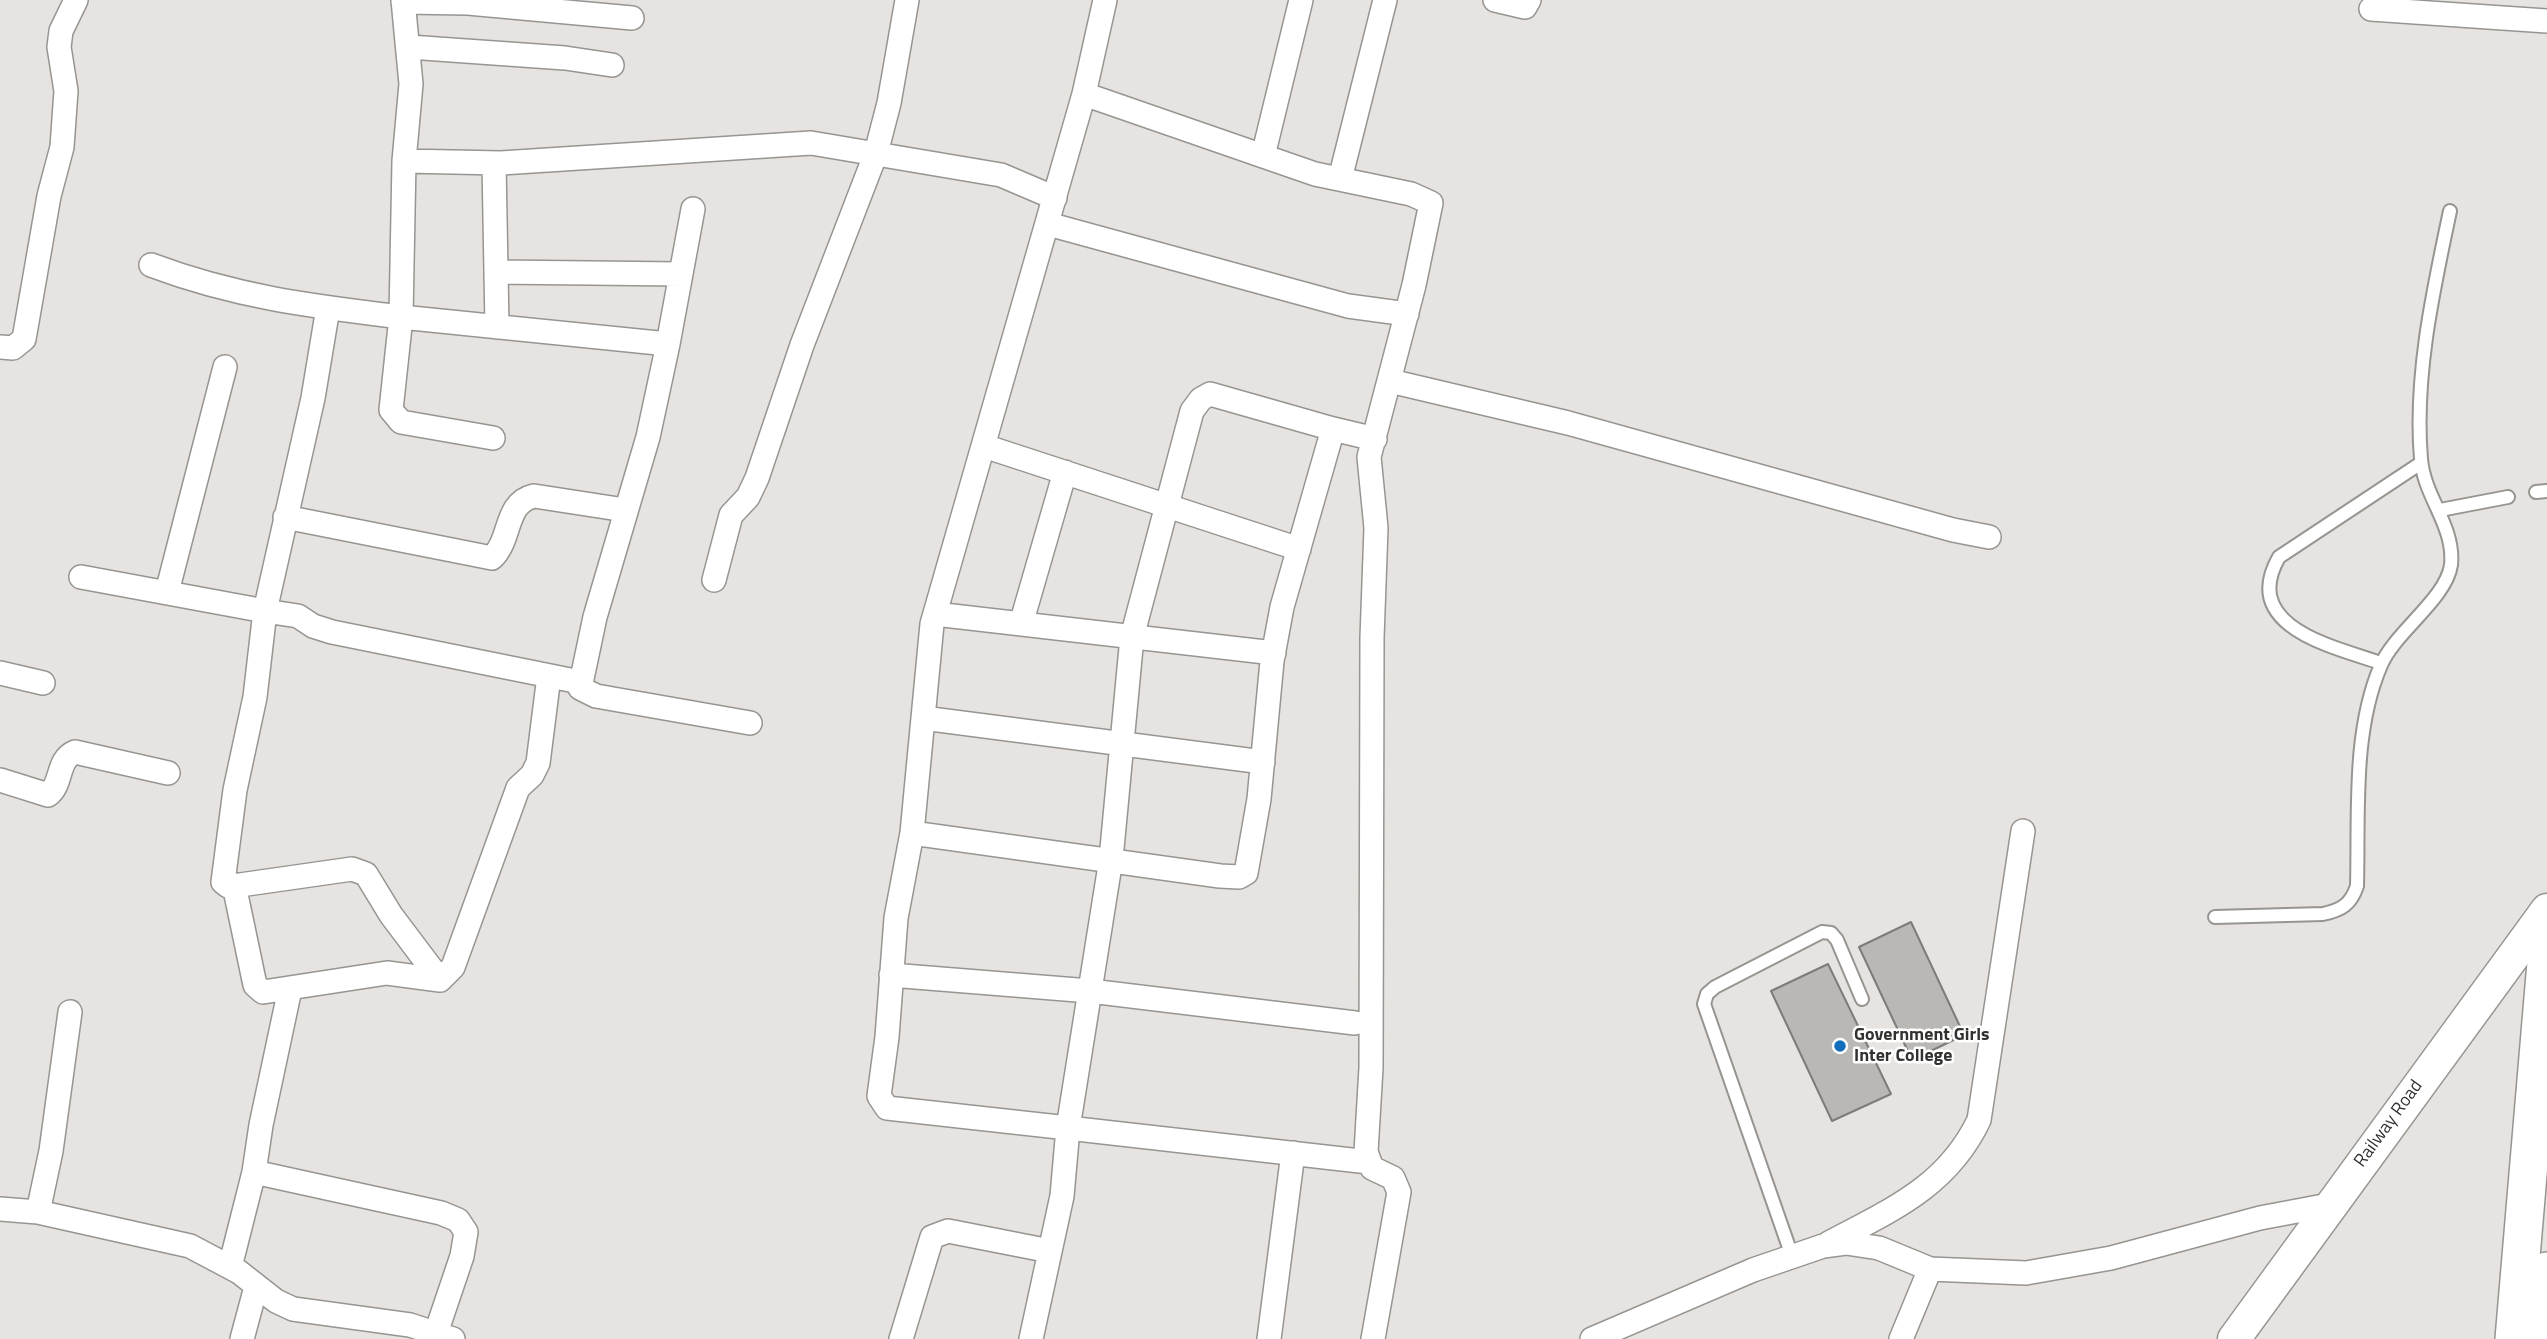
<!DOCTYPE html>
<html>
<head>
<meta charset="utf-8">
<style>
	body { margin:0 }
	canvas { display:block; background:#e6e3e0 }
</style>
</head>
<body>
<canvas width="2547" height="1339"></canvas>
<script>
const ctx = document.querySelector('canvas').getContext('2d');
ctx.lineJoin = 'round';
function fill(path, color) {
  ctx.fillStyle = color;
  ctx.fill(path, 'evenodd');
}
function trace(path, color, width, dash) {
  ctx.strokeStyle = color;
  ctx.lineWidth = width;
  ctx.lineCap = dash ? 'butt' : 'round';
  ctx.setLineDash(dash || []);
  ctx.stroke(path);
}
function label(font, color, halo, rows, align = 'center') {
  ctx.font = font + ' "Titillium Web",sans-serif';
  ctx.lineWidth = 5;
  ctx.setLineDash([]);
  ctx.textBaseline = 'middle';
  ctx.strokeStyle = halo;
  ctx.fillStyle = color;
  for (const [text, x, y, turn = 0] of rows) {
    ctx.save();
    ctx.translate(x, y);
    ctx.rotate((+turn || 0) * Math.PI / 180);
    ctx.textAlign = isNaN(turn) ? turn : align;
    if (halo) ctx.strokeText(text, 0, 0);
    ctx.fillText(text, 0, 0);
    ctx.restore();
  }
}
const building = new Path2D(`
	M1911 922 1964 1035 1912 1060 1859 947Z
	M1828 964 1891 1094 1832 1121 1771 991Z`);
const lane = new Path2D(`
	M2536 492 2547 491
	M2440 510 2508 497
	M2381 663C2334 647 2239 627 2279 557L2421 463
	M2215 917 2323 914C2342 910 2351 904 2357 886 2359 815 2352 732 2381 665 2395 632 2446 599 2451 565 2455 526 2424 497 2421 459 2414 377 2433 291 2450 211
	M1792 1256 1704 1004 1707 994 1715 987 1822 932 1831 933 1837 940 1862 999`);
const street = new Path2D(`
	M403 0 411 84 404 161
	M1495 0 1525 7 1529 0
	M403 2 468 3 632 18
	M2371 9 2547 21
	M409 47 565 58 612 65
	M1084 94 1105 0
	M1263 156 1301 0
	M494 163 497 327
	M1340 179 1385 0
	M1048 224 1348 306 1407 314
	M151 265C236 297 311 306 401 317L404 161 501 163 811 143 1001 175 1055 198
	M496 272 681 274
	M328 308 313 398 265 611 298 616 313 626 332 632 580 682
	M668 344 693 209
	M0 347 13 348 24 339 49 196 62 147 66 91 59 47 61 31 76 0
	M1390 381 1568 423 1953 530 1989 537
	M1333 429 1210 394 1201 399 1192 411 1132 637 1111 859 1068 1128 1369 1162
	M493 438 401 422 391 410 401 317 668 344 648 437 595 617 580 688 596 696 750 723
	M984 446 1299 549
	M285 517 492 558C512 539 504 503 534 496L625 510
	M81 577 265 611 255 697 235 790 223 882 228 886 240 885 352 869 366 874 391 915 440 980
	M714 580 731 515 748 497 757 478 802 345 876 153 889 103 907 0
	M167 592 225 367
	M935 614 1274 653
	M1021 624 1065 472
	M0 673 43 683
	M923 718 1263 762
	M0 780 48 795C63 784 56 760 75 752L168 773
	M912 833 1220 876 1239 877 1246 873 1259 799 1272 661 1282 607 1333 429 1375 439
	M234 885 255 985 263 992 387 973 440 980 453 967 518 788 532 775 538 763 549 676
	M891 975 1090 991 1355 1023
	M254 1172 261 1125 290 989
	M0 1209 38 1212 190 1246 239 1272 276 1301 293 1309 410 1325 453 1339
	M38 1212 51 1151 70 1012
	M1829 1243C1891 1210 1947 1187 1979 1120L2023 831
	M230 1267 254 1172 441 1213 458 1220 466 1232 462 1256 436 1333
	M242 1339 256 1287
	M901 1339 932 1237 948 1231 1050 1251
	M1031 1339 1062 1196 1068 1128 887 1108 879 1096 887 1037 896 918 912 833 932 624 1084 94 1315 174 1411 194 1431 203 1414 285 1369 457 1376 528 1372 638 1371 1068 1366 1152 1372 1168 1393 1178 1399 1192 1373 1339
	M1269 1339 1293 1153
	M1592 1339 1753 1270 1823 1246 1846 1243 1879 1248 1930 1269 2026 1273 2111 1258 2260 1218 2329 1205
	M1901 1339 1930 1269`);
const secondary = new Path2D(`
	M2234 1339 2547 910`);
const primary = new Path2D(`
	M2514 1339 2547 951
	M2541 1339 2547 1271`);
const markers = [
	[1840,1046,7,"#136ebb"]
];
const poiNames = [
	["Government Girls",1854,1036],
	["Inter College",1854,1057]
];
const streetNames = [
	["Railway Road",2389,1124,-54]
];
fill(building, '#bab8b5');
trace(building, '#7e7c79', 2);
trace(lane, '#979591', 16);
trace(street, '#979591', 26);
trace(secondary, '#979591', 35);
trace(primary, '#979591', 40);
trace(lane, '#fff', 12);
trace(street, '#fff', 23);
trace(secondary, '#fff', 32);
trace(primary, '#fff', 37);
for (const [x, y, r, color] of markers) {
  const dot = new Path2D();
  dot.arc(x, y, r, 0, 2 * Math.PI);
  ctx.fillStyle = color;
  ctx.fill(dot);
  trace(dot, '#fff', 2.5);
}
label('bold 18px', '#32312f', '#fff', poiNames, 'left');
label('18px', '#32312f', '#fff', streetNames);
</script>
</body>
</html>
